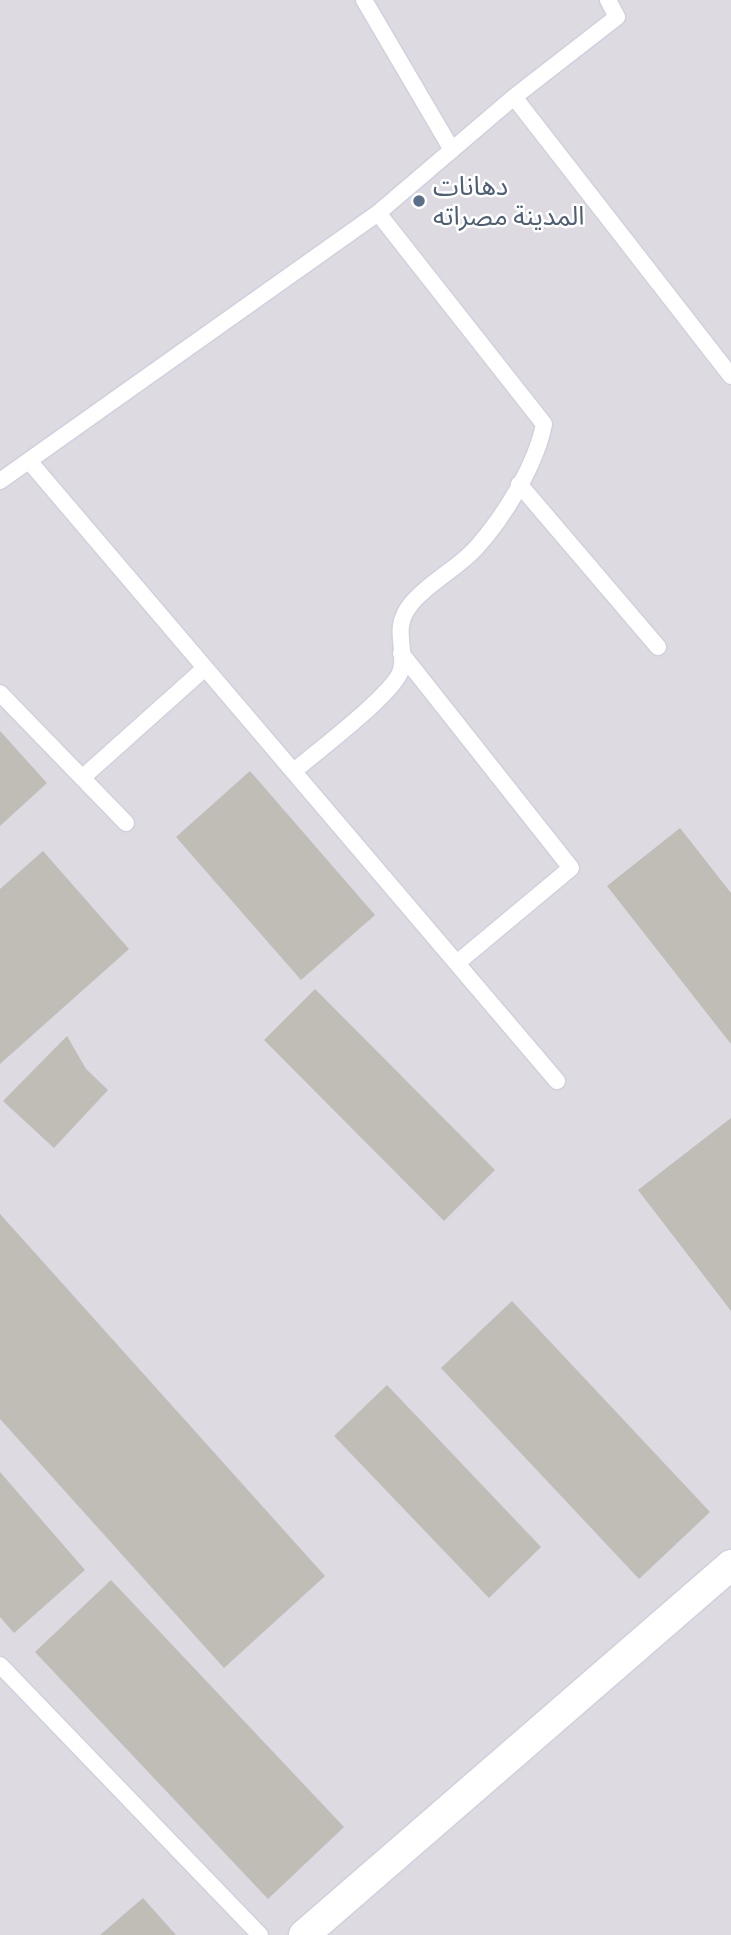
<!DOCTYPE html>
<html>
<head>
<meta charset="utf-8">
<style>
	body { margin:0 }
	canvas { display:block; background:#e8e3da }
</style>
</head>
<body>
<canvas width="731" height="1935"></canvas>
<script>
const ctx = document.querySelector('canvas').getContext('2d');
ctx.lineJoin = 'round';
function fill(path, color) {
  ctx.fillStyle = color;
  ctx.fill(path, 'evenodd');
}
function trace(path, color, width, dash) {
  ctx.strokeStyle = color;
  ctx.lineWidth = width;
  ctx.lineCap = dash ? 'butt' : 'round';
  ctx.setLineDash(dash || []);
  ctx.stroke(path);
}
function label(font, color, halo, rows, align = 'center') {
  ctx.font = font + ' "Exo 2","Noto Sans Arabic",sans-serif';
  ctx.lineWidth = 5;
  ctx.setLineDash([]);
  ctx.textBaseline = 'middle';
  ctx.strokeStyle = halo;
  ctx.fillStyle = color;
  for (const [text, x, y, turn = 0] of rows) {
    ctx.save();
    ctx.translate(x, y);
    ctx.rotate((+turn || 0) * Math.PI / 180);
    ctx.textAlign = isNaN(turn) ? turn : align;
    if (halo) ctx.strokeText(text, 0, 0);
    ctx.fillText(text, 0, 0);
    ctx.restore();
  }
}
const industrial = new Path2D(`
	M0 0H731V1935H0Z`);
const building = new Path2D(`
	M0 731 47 783 0 826Z
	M250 771 375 915 301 980 176 837Z
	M680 828 731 893V1044L607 886Z
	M43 851 129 949 0 1064V889Z
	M315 989 495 1170 444 1221 264 1040Z
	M67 1036 86 1069 108 1090 54 1148 3 1101Z
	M731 1118V1311L638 1190Z
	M0 1214 325 1576 224 1668 0 1419Z
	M512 1301 710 1512 639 1579 441 1368Z
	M387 1385 541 1547 489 1598 334 1436Z
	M0 1472 85 1570 14 1633 0 1617Z
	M111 1580 344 1827 268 1899 35 1652Z
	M143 1898 176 1935H100Z`);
const service = new Path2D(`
	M364 0 452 150
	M514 97 731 376
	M29 461 557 1081
	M0 481 378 213 514 97 617 17 608 0
	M519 484 658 647
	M401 653 571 868 457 963
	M0 693 126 823
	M294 771C316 752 395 693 401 670 407 646 391 629 411 604 429 582 457 569 476 548 504 517 536 465 544 424L378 213
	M82 778 205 668
	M0 1665 260 1935`);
const minor = new Path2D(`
	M304 1935 731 1565`);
const markers = [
	[419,201,7,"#5c6f8a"]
];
const serviceNames = [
	["دهانات",433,186],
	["المدينة مصراته",433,216]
];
fill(industrial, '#dddae1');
fill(building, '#c0bdb7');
trace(service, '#d0d1de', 19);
trace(minor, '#d0d1de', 33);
trace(service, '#fff', 16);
trace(minor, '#fff', 30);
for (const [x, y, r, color] of markers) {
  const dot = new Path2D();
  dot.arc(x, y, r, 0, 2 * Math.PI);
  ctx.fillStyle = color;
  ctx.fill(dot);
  trace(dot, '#fff', 2.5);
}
label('26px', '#4e5e75', '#fff', serviceNames, 'left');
</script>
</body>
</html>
